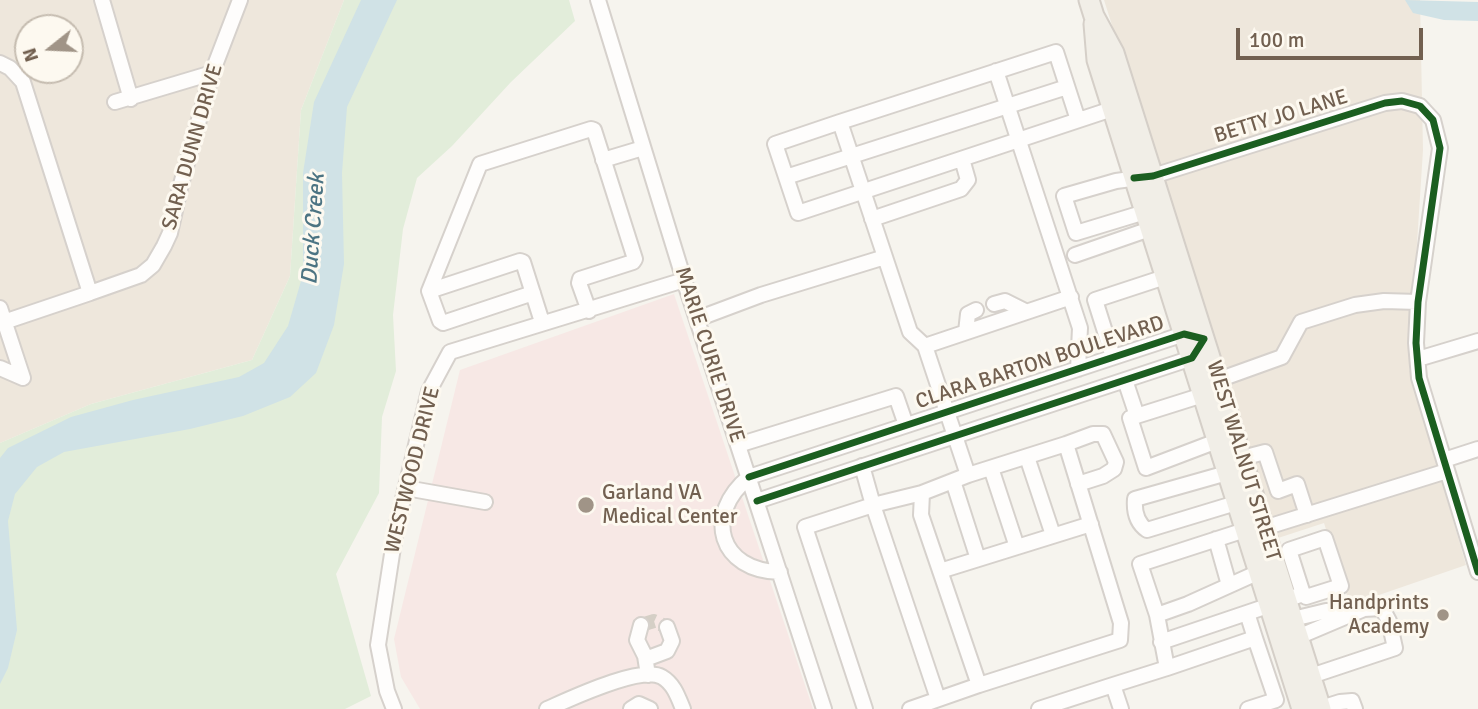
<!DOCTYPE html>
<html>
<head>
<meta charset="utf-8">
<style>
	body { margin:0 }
	#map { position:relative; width:1478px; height:709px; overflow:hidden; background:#f6f4ee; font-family:Signika,sans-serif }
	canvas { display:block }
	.north { position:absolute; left:14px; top:14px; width:70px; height:70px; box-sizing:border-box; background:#fdf9f0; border:2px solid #c5bcb0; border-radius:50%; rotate:252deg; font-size:19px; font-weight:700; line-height:28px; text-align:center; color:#726050 }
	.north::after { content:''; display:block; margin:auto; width:24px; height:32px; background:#a09487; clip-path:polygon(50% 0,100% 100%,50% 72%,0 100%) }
	.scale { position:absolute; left:1236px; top:28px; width:187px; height:32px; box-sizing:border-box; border:4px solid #726050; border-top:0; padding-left:9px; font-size:21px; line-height:24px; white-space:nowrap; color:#726050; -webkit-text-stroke:5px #fdf9f0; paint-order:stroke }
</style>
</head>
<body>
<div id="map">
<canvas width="1478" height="709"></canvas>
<div class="north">N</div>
<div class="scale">100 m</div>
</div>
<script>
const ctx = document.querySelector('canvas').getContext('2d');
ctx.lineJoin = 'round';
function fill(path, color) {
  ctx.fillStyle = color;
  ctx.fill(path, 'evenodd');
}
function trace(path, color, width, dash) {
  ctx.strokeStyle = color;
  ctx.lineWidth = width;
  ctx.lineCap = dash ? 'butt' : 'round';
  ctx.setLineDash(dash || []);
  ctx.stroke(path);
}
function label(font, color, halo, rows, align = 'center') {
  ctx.font = font + ' Signika,sans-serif';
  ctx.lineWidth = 6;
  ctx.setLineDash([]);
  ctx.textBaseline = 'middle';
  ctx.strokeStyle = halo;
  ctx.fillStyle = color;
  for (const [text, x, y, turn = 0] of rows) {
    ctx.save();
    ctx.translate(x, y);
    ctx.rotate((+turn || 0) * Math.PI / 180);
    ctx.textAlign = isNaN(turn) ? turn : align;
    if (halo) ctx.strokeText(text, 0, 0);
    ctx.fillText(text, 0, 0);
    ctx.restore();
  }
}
const residential = new Path2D(`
	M0 0H344L301 110 290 276 252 360 91 404 0 443ZM28 28H70V70H28Z
	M1104 0H1420L1423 150 1409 368 1466 565 1350 605 1324 523 1275 539Z`);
const medical = new Path2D(`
	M674 294 813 709H420L401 677 394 639 460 370Z`);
const green = new Path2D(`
	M344 0H569L575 21 511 82 452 146 417 178 403 229 393 315 396 371 382 417 379 493 336 574 371 696 345 709H0V443L91 404 252 360 290 276 301 110Z`);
const water = new Path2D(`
	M361 0H397L347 107 342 173 344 264 334 325 316 373 290 397 243 416 190 429 64 452 37 467 15 494 8 521 17 630 8 668 0 684V458L8 448 71 417 133 400 239 377 264 363 288 326 303 274V173L314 102Z
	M1405 0 1478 2V21L1444 20 1413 13Z`);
const minorTunnel = new Path2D(`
	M641 625 654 621 667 627`);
const minor = new Path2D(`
	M102 0 131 99
	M598 0 684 280 824 709
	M0 63 10 68 23 82 90 293 4 322
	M996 71 1080 328 1078 369
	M115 102 212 73
	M840 122 775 144 798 213 1112 109
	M603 160 643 148
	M786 177 1067 87
	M1145 212 1076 233 1064 196 1116 181 1153 176 1385 103 1402 101 1420 106 1433 120 1440 148 1418 302 1416 343 1419 378 1478 572
	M872 219 961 189 968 180 962 159
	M1075 255 1150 229
	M429 291 480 164 591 129 594 130 635 259 633 262 580 279 579 283 589 311
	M90 293 141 275 153 265 164 246 170 233 180 188 212 73 240 0
	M533 293 443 323 440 321 429 291 520 261 523 262 542 322
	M994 304 1005 301 1025 311
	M0 308 23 378
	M697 319 761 295 885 257
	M966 332 968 314 976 310
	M925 346 1071 297
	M1113 357 1095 300 1165 277
	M1418 359 1478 341
	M0 368 23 378
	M1125 380 1137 416
	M1218 380 1282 357 1301 322 1355 305 1384 301 1418 302
	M1203 395 1130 418 1146 468 1217 441
	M1066 444 1093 434H1103L1116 462 1114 469 1103 476 1078 484
	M738 445 896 396 906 425
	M1027 457 1053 535
	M1242 458 1265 452 1278 491 1297 484 1307 515
	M1444 460 1478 449
	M862 466 873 505 805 527 865 709
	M991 468 1017 547
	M1227 473 1135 499C1134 511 1137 523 1147 530L1236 503
	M968 475 1066 444 1121 623 1120 640 979 685 921 515 922 493 968 475 925 346 910 332 840 122 1056 52 1078 120
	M953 481 978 559
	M406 488 485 502
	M922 493 873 505 938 699
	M757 501 1192 358 1195 353
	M1216 539 1229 585
	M940 571 1091 524
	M780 572C719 571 703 515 749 477L1184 334 1190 336
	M1157 615 1188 604 1259 572
	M1293 619 1326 611 1348 613
	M641 625 637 640 645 656 648 675
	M1298 637 1364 609 1382 608 1389 621 1395 648 1311 676
	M1161 642 1303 594 1289 550 1325 538 1341 586 1306 597 1303 594
	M645 656 651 657 667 651 672 641 667 627
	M1167 668 1255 638 1247 613
	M1321 708 1340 702 1352 701 1355 709
	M394 709 387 691 378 645 396 528 429 391 450 352 684 280
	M547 709C570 699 641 665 662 677 674 684 678 697 683 709
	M631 709 639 704 650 709
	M910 709 979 685
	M1039 709 1113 685
	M1121 709 1113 685 1167 668 1157 615 1140 564 1245 530 1264 528 1447 471
	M1248 709 1276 700 1255 638`);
const major = new Path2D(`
	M1089 0 1094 16 1114 53 1321 709
	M1094 24 1097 60 1302 709`);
const cycleway = new Path2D(`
	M1134 178 1153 176 1385 103 1402 101 1420 106 1433 120 1440 148 1418 302 1416 343 1419 378 1478 572
	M749 477 1184 334 1204 339 1192 358 757 501`);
const markers = [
	[586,505,9,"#a09487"],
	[1443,615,7,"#a09487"]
];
const streetNames = [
	["BETTY JO LANE",1281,117,-17],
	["SARA DUNN DRIVE",193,147,-74],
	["MARIE CURIE DRIVE",709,355,72],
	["CLARA BARTON BOULEVARD",1040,363,-18],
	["WEST WALNUT STREET",1243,461,73],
	["WESTWOOD DRIVE",413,470,-76]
];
const poiNames = [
	["Garland VA",602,493],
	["Medical Center",602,517],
	["Handprints",1429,603,"right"],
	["Academy",1429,627,"right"]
];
const waterNames = [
	["Duck Creek",314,229,-86]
];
fill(residential, '#eee7dc');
fill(medical, '#f7e8e5');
fill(green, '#e2edda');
fill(water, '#d0e2e6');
trace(minorTunnel, '#d5cfc6', 14, [14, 7]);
trace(minor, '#d6d1cc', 18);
trace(major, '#d5cfc8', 23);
trace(minor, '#fefdfc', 14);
trace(major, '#f1eee7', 19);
trace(cycleway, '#1b5e20', 7);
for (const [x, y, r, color] of markers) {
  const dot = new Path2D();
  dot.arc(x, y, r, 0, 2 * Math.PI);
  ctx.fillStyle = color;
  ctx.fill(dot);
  trace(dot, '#fdf9f0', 2.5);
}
label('21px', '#726050', '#fdf9f0', streetNames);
label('21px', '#726050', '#fdf9f0', poiNames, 'left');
label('italic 23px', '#4c7483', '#fdf9f0', waterNames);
</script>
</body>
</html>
